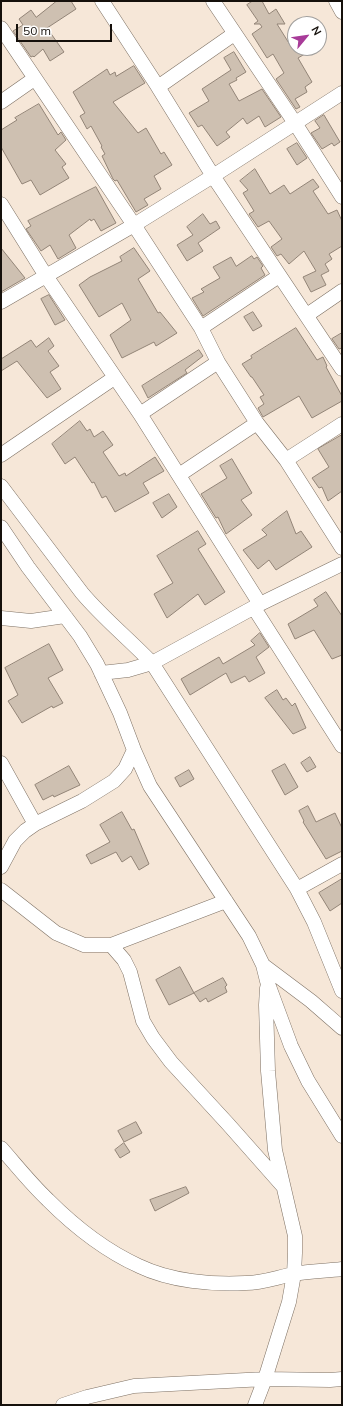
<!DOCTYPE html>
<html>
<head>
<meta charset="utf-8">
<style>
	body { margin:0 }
	#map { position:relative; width:343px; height:1406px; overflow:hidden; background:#f6e7d8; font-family:Mulish,sans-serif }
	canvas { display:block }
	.frame { position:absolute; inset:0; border:2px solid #15100b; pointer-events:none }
	.north { position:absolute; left:287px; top:16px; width:40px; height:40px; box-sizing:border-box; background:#fff; border:1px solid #a19f9d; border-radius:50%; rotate:61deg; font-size:11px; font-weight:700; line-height:16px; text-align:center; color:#15100b }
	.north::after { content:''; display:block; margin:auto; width:14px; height:18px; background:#a83b99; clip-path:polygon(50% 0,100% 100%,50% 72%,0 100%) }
	.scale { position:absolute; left:16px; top:24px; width:96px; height:18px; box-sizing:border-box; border:2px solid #15100b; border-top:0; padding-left:5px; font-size:12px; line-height:14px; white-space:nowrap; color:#15100b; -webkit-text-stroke:3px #fff; paint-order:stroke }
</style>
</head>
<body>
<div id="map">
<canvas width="343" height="1406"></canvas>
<div class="frame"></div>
<div class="north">N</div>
<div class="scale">50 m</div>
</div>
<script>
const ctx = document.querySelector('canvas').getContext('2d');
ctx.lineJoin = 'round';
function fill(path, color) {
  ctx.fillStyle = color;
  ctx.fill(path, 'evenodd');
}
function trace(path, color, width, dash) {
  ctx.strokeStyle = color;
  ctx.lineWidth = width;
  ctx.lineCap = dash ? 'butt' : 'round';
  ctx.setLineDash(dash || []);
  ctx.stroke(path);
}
const building = new Path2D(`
	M57 1H71L76 9 47 28 64 52 50 61 43 49 34 57 33 56 31 57 13 31 23 25 19 19 31 10 36 17Z
	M253 1H262L269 14 276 9 285 24H277L292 48H315L298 58 312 82 305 87 307 92 295 99 300 107 296 109 276 79 284 73 273 54 267 58 252 34 262 27 260 24H254L258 21 247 5Z
	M234 52 246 72 236 78 237 80 229 84 239 101 262 89 281 117 265 127 259 116 247 124 243 118 226 132 230 137 217 146 202 125 198 127 189 113 209 101 202 89 231 70 224 58Z
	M134 66 145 83 113 102 138 133 146 128 161 154 164 152 172 165 154 176 161 189 144 199 148 205 136 212 117 180 115 181 113 179 102 156 105 154 101 147 102 146 91 126 87 129 80 116 85 113 73 92 107 69 110 75 115 72 116 76Z
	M39 104 58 135 61 132 66 140 55 150 66 164 62 167 69 178 40 195 31 180 22 184 1 147V130L17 120 15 118Z
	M324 115 340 142 334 146 332 143 322 149 311 133 320 128 315 121Z
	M297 143 307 158 297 165 287 149Z
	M255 169 270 194 284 185 290 194 313 179 319 187 313 191 328 214 337 210 342 221V246L329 254 332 259 325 264 329 271 321 275 326 285 311 292 303 277 316 271 304 251 289 264 281 254 277 256 271 247 282 239 269 221 258 227 249 214 254 211 243 193 248 190 240 181Z
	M96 187 116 223 101 231 94 219 91 221 90 219 69 235 76 248 58 259 50 245 41 251 26 229 31 226 28 221Z
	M203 214 210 224 216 221 220 228 198 243 203 251 187 261 177 245 193 235 187 227Z
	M1 248 25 278 1 292Z
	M134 248 150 271 138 279 158 313 160 312 177 333 156 346 154 342 122 358 110 335 131 320 122 303 99 317 79 285 90 277 122 261 120 257Z
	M252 256 254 259 257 257 263 266 261 268 265 275 203 316 192 298 204 292 201 289 220 278 213 267 231 257 236 266Z
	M49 295 65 320 55 325 41 299Z
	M253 312 262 326 253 331 244 317Z
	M296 328 317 360 323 357 327 366 326 367 342 396V401L312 418 299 396 263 417 258 408 264 404 260 397 264 395 252 377H251L242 364 252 358 251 356Z
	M342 333V348L339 349 332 339Z
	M49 338 54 346 48 351 59 366 50 372 61 389 47 398 17 361 1 371V359L31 340 36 347Z
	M199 350 203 356 185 370 187 373 148 398 142 386Z
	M80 421 87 431 90 429 94 437 103 431 113 445 103 452 119 476 125 473 126 476 155 457 164 471 143 483 149 493 115 512 106 496 102 498 94 482 92 483 75 457 65 464 52 444Z
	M342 435V491L328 501 322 487 319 488 312 478 329 467 318 449Z
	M232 459 252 493 241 500 252 515 226 534 218 517 216 518 201 494 227 478 220 466Z
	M169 494 177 507 162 518 153 503Z
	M287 511 296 534 301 531 312 547 276 570 269 560 258 569 243 550 267 535 262 530Z
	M198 531 206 544 198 549 225 592 205 605 198 594 167 618 154 594 173 583 157 556Z
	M326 592 342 616V655L332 659 314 630 295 639 288 624 318 606 314 600Z
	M260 633 269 647 256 657 265 673 249 682 245 676 231 683 226 673 190 695 181 679 219 657 223 664 255 645 251 641Z
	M49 644 63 670 48 678 63 703 53 708 52 706 22 723 8 701 18 695 5 668Z
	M277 690 283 700 286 698 292 706 295 703 306 728 293 734 265 698Z
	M310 757 316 767 307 772 301 763Z
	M285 764 298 787 285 795 272 771Z
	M69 766 80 785 54 797 53 795 43 800 35 785Z
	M189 770 194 779 180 787 175 778Z
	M308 806 316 822 335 813 342 828V851L326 859 303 822 304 821 299 811Z
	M122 812 132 830 134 829 149 864 139 870 131 856 122 862 116 852 91 864 86 855 110 842 100 825Z
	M342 879V903L330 911 319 893Z
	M180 967 194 993 169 1005 156 980Z
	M223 978 227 985 225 987 227 992 208 1002 206 998 200 1002 194 993Z
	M136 1122 142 1133 124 1142 118 1131Z
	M124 1143 130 1152 120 1158 115 1150Z
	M186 1187 189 1193 155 1211 150 1200Z`);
const minor = new Path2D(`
	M102 1 158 87 213 176 342 369
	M213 1 295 123 342 197
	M336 1 342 12
	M1 28 134 225 201 328 218 362 257 423 286 460 342 548
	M158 87 234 34
	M1 102 34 79
	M1 204 46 276 140 414 260 604
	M1 302 134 225 213 176 342 93
	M307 315 342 291
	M201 328 279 276
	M140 414 218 362
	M1 455 114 378
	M286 460 342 424
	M179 475 257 423
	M1 486 82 593C103 618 129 639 152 663L297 889 314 922 342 991
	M1 527 28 567 80 636 97 664 120 713 134 750 150 786 249 936 263 965 267 981 291 1046 308 1081 342 1136
	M254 608 342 746
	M1 618 31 621 65 616
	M101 673 128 670 152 663 260 604 342 564
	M1 763 35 824
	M1 867 15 841 25 831 35 824 82 801 114 781 125 769 134 750
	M297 889 342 864
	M1 890 56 933 84 945H111L226 901
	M111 945 124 960 130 972 143 1021 153 1038 171 1062 228 1124 282 1185
	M263 965 311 1001 342 1028
	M1 1148C16 1165 31 1184 48 1200 73 1225 106 1251 139 1266 170 1281 212 1285 246 1283 262 1283 278 1277 294 1274 310 1271 326 1271 342 1269
	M63 1405 87 1397 134 1386 265 1379 330 1380 342 1379
	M255 1405 265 1379 289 1302 294 1274 295 1253V1236L275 1150 268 1071 266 1005 267 988`);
fill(building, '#cec0b1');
trace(building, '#928477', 1);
trace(minor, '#7e7164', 15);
trace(minor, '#fff', 14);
</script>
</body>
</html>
